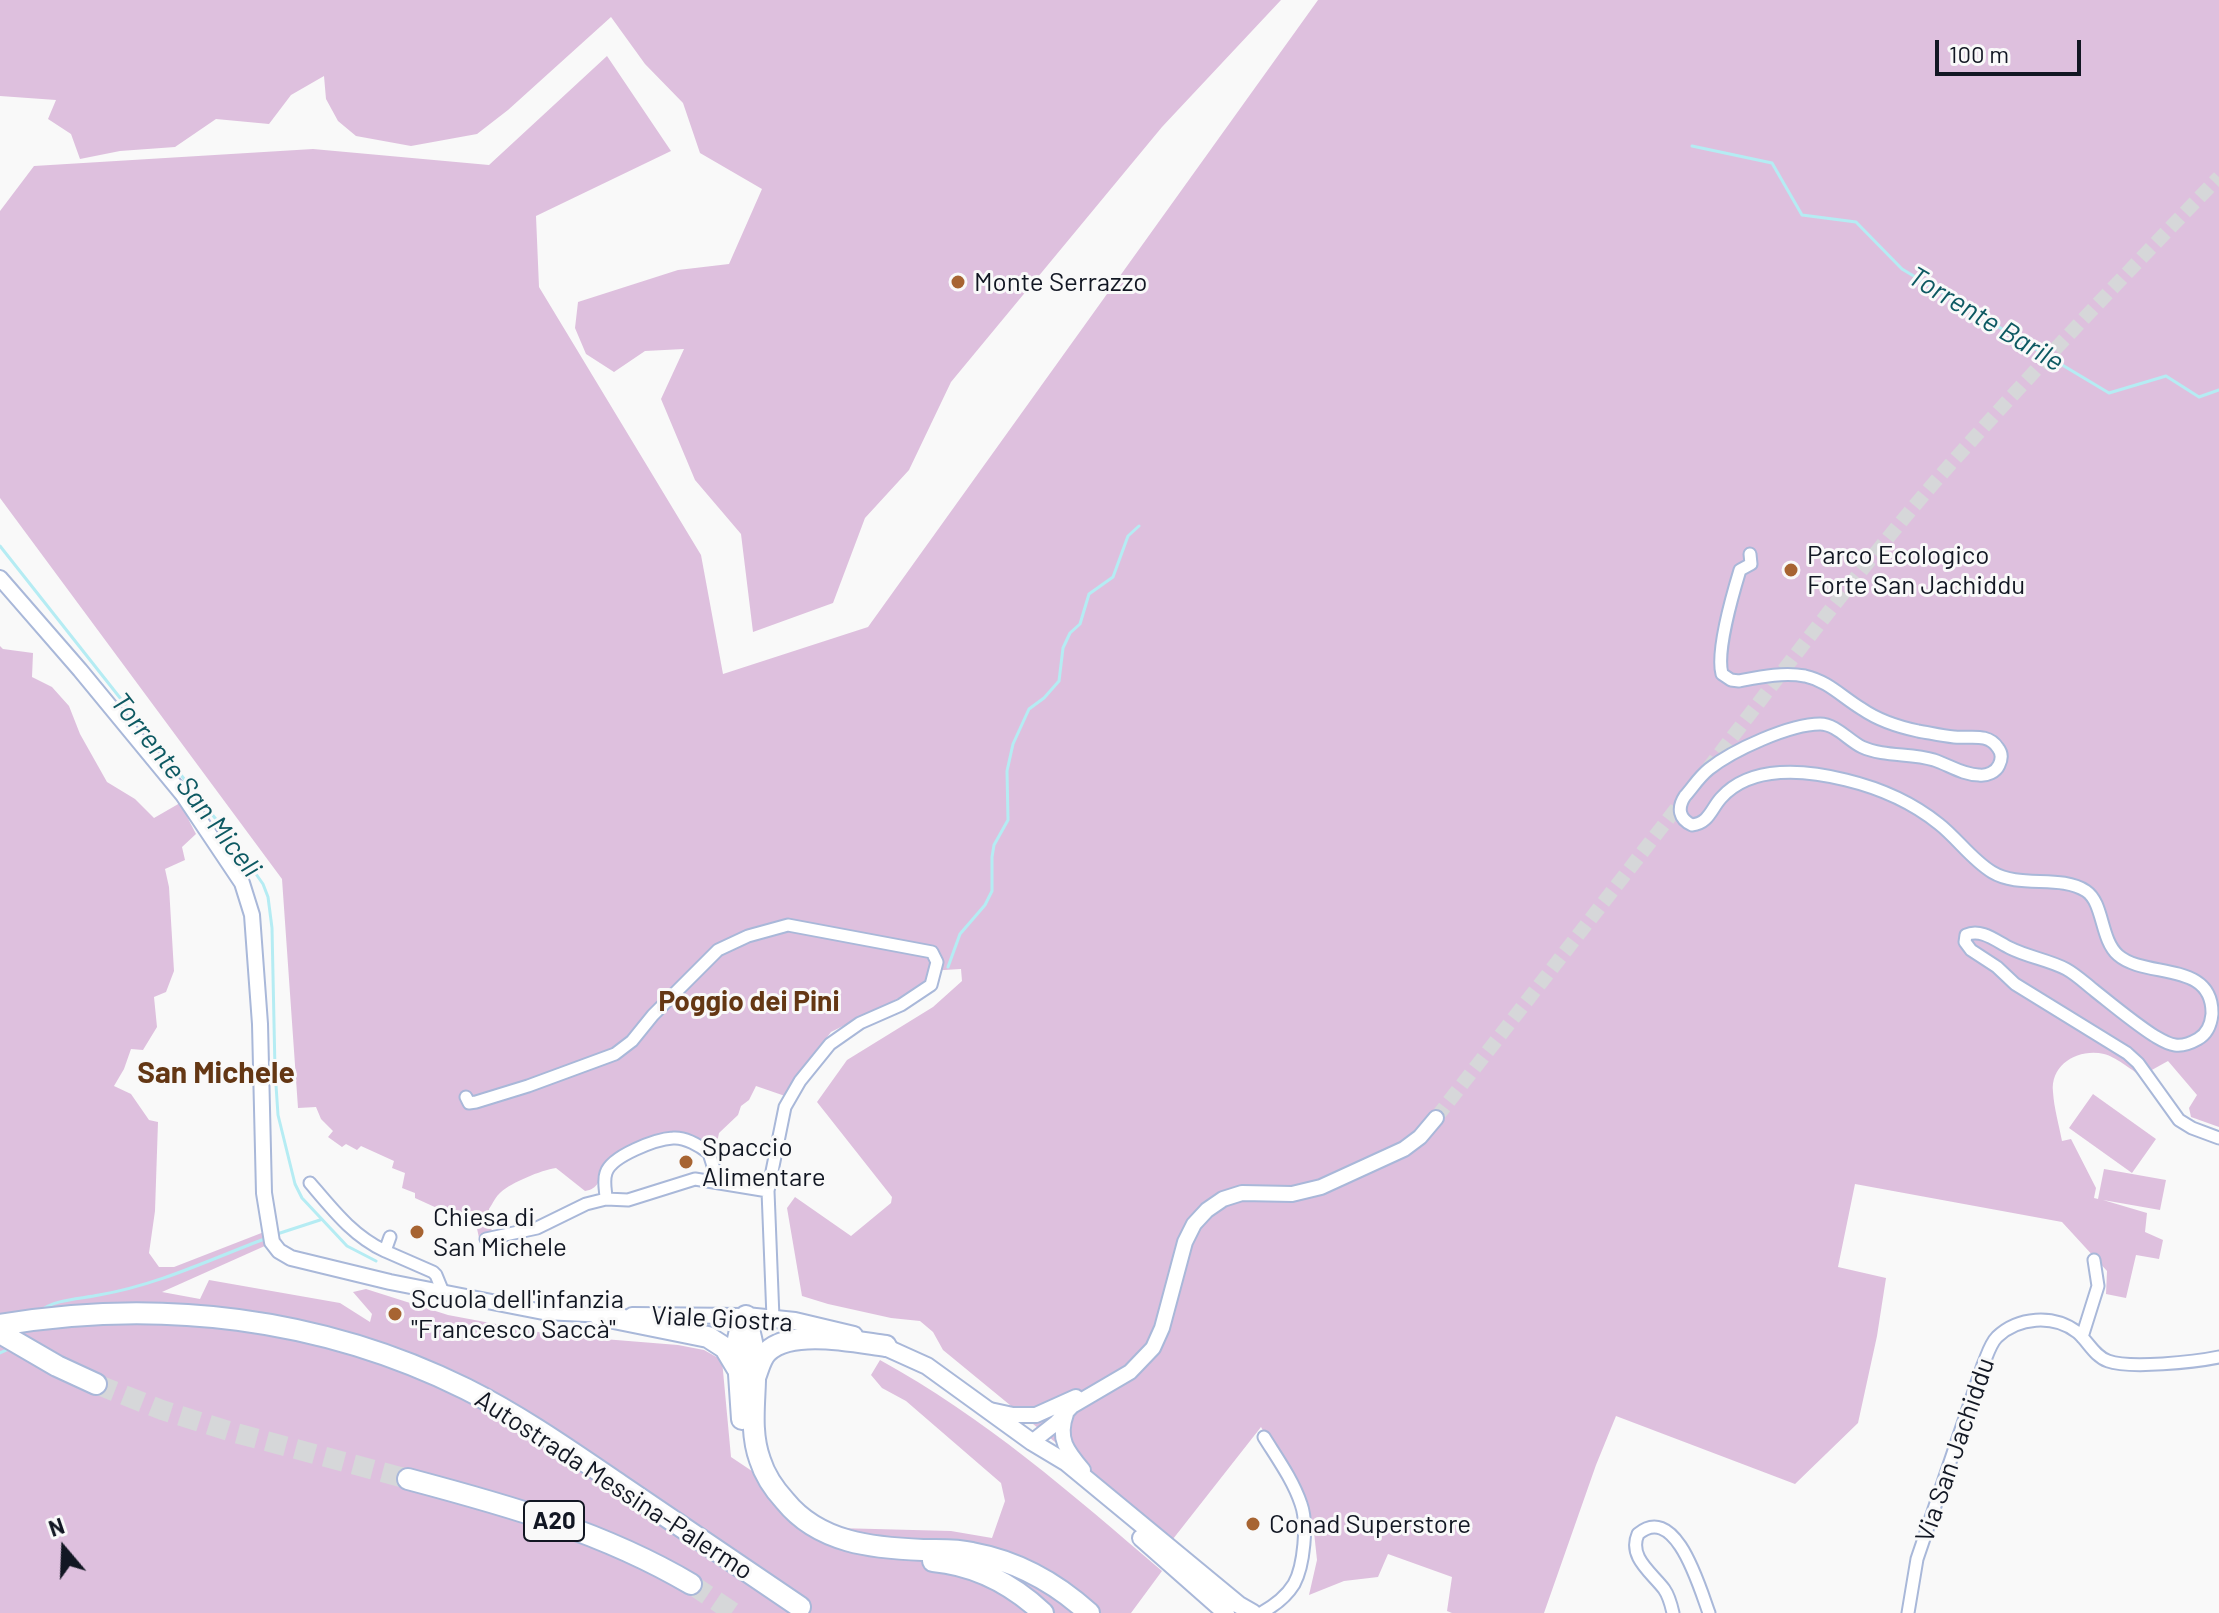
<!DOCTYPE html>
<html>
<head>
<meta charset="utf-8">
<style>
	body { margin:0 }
	#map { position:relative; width:2219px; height:1613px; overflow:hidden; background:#f9f9f9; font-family:Barlow,sans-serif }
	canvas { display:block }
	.north { position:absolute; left:24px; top:1509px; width:80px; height:80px; -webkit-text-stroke:6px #f9f9f9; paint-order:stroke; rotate:341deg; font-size:22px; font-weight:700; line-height:32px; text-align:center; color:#121723 }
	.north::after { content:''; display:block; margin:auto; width:28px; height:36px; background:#121723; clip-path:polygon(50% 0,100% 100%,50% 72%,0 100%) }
	.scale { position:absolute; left:1935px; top:40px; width:146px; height:36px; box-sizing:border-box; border:4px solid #121723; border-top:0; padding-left:10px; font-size:24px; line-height:28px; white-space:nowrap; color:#121723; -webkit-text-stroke:6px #f9f9f9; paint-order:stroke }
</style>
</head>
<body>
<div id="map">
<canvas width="2219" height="1613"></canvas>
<div class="north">N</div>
<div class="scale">100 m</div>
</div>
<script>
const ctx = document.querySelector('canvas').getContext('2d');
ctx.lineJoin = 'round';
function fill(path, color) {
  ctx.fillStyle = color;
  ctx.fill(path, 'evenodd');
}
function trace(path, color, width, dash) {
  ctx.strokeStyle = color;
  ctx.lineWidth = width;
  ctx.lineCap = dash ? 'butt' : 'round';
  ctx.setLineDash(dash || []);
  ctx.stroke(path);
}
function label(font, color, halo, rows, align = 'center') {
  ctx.font = font + ' Barlow,sans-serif';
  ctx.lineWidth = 6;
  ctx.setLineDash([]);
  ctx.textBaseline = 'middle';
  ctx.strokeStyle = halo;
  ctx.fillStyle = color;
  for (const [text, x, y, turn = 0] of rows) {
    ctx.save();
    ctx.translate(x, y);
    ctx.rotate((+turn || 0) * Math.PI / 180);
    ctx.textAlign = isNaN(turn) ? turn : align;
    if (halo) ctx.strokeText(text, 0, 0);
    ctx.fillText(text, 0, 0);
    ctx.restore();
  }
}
const green = new Path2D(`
	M0 0H1281L1162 127 951 382 909 470 865 518 833 603 753 632 741 534 695 480 661 399 684 349 645 351 614 372 586 354 575 328 578 302 678 270 729 264 762 189 700 153 683 103 645 64 611 17 508 110 477 134 411 146 356 136 338 121 326 99 324 76 291 95 269 124 216 119 175 147 120 151 80 159 71 134 48 119 56 100 0 96Z
	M1318 0H2219V1127L2191 1117 2189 1108 2197 1095 2168 1061 2141 1076C2132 1070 2114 1056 2104 1054 2079 1048 2050 1064 2053 1092 2054 1108 2059 1125 2062 1141L2071 1139 2096 1188 2094 1198 2098 1199 2104 1169 2166 1180 2160 1210 2103 1200 2147 1213 2145 1232 2163 1240 2159 1259 2136 1255 2126 1298 2106 1294 2107 1271 2062 1222 1855 1184 1838 1267 1886 1278 1877 1336 1858 1423 1795 1484 1616 1416 1596 1465 1544 1613H1452L1447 1611 1452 1577 1388 1554 1378 1577 1344 1581 1309 1595 1317 1560 1313 1523 1261 1427 1173 1539 943 1350 933 1332 920 1321 891 1318 828 1304 802 1296 787 1208 795 1197 851 1236 891 1203 892 1197 817 1102 847 1060 933 1007 962 981 961 969 927 971C928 982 921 985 913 991L831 1032 808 1062 785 1096 756 1086 749 1100 741 1106 738 1115 719 1133 718 1138 709 1148 677 1135 604 1168C600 1180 598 1189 585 1191L556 1168C541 1170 511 1183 501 1192 496 1196 493 1203 489 1209L492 1234 479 1238 474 1214 472 1211 450 1214 415 1198V1193L402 1188 405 1173 392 1168 394 1161 361 1146 357 1150 346 1144 342 1147 328 1137 333 1131 321 1119 316 1107 298 1108 282 879 0 498V211L34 166 313 149 489 165 607 56 671 151 536 216 539 287 701 555 723 674 868 627Z
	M0 646 3 649 33 653 32 677 52 687 69 706 80 734 107 782 135 799 154 818 180 803 196 834 182 847 185 860 165 869 169 887 174 971 166 992 154 997 157 1027 143 1050 131 1049 124 1069 114 1086 131 1094 149 1120 158 1122 155 1211 149 1253 159 1267H174L264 1232 267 1245 162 1292 200 1299 209 1280 340 1303 370 1322 372 1314 353 1292 366 1289 448 1315 554 1335 678 1345 704 1350 722 1360 731 1457 837 1528 951 1531 992 1538 1005 1501 1001 1483 906 1401 882 1388 871 1375 880 1360C984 1417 1072 1494 1162 1571L1131 1613H0Z
	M2093 1094 2156 1139 2132 1173 2069 1128Z`);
const stream = new Path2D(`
	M1692 146 1772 163 1802 215 1856 222 1902 269 2109 393 2166 376 2199 397 2219 390
	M0 546 230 837 263 884 268 897 272 928 275 1070 278 1115 295 1184 302 1198 347 1246 376 1261
	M948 967 960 934 985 905 992 891V857L994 845 1008 820 1007 771 1013 744 1029 709 1044 698 1059 681 1063 648 1070 633 1080 624 1089 594 1113 577 1128 536 1139 526
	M274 1235 320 1220
	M40 1311C55 1299 80 1299 99 1295 158 1285 211 1259 267 1238
	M0 1353 11 1348`);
const secondaryTunnel = new Path2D(`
	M1707 770C1781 674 1854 576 1933 484 2025 379 2122 278 2219 177
	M1436 1118 1686 796`);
const motorwayTunnel = new Path2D(`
	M96 1384 162 1410 232 1432 408 1479
	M691 1584 734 1613`);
const minor = new Path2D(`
	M1750 554 1751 564 1740 570C1733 593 1716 652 1722 674L1731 680 1739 681C1760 677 1783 672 1805 676 1828 681 1842 697 1862 709 1878 720 1899 727 1918 731 1930 733 1942 736 1954 737 1969 739 1988 732 1998 748 2002 753 2002 759 1999 765 1996 772 1987 776 1979 775 1963 775 1949 765 1934 760 1911 753 1884 757 1862 747 1849 741 1836 724 1820 724 1790 724 1733 750 1709 769 1699 777 1693 787 1685 796 1677 808 1679 819 1692 825 1709 823 1711 809 1721 798 1751 764 1807 770 1846 780 1879 788 1913 803 1939 824 1957 838 1972 860 1992 872 2020 889 2060 874 2086 891 2104 903 2100 939 2118 955 2145 979 2213 960 2212 1014 2211 1024 2207 1034 2198 1039 2191 1043 2182 1046 2175 1045 2167 1044 2160 1039 2153 1035 2133 1022 2114 1006 2095 991 2086 984 2077 975 2066 969 2049 960 2028 957 2010 948 1996 941 1981 928 1966 935L1965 942 1971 950 1997 967 2015 984 2127 1053 2138 1063 2179 1120 2192 1128 2219 1138
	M466 1097 469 1103 476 1102 528 1086 615 1054 632 1041 653 1015 718 950 748 936 788 925 932 952 937 962 931 985 901 1005 860 1023 830 1044 800 1081 785 1107 768 1191 773 1318
	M310 1183C333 1210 353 1236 385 1251
	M606 1199C606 1191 603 1181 606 1173 611 1156 656 1139 673 1138 685 1137 700 1146 709 1153L718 1182
	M390 1237 385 1251 433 1272 436 1275 443 1292
	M486 1239 537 1228 586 1204 606 1199 628 1200 695 1179 768 1191
	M2082 1337 2098 1286 2094 1260
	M1261 1613C1274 1606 1286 1597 1294 1584 1304 1566 1308 1523 1301 1504 1293 1480 1277 1458 1264 1437
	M1673 1613C1671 1604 1669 1596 1664 1589 1651 1572 1628 1557 1638 1534 1676 1502 1700 1589 1709 1613
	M1908 1613 1917 1559 1983 1365C1987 1356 1990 1344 1997 1337 2018 1317 2053 1314 2077 1332 2088 1341 2094 1356 2108 1361 2130 1369 2195 1362 2219 1357`);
const tertiary = new Path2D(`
	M0 578 80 670 183 795 242 883 252 915 260 1024 264 1193 272 1242 279 1251 291 1258 390 1282 543 1312 607 1315
	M632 1315 746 1316`);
const secondary = new Path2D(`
	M990 1410 1013 1415H1036L1076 1397
	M1066 1414C1057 1439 1067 1451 1083 1470
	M1032 1442 1056 1423 1072 1406 1130 1372 1153 1348 1162 1328 1185 1242 1194 1224 1207 1210 1223 1199 1242 1193 1292 1194 1321 1187 1404 1149 1420 1137 1436 1118`);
const primary = new Path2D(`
	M746 1316 795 1321 854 1335
	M876 1343 927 1366 1032 1442 1067 1463 1239 1605 1253 1613
	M1141 1538 1226 1613`);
const motorway = new Path2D(`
	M599 1315 708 1337 725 1348 737 1368
	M746 1316C749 1330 753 1344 755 1358 757 1392 748 1427 760 1460 765 1476 774 1489 785 1501 819 1543 873 1548 923 1550 940 1550 956 1549 972 1553 1016 1561 1056 1583 1089 1613
	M0 1325C158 1298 321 1317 466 1389 520 1416 570 1451 620 1485 680 1525 740 1566 800 1607
	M0 1333 57 1366 96 1384
	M756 1375C759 1367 761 1358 767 1352 792 1328 855 1342 886 1346
	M742 1419 737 1344 740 1330 746 1317
	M408 1479C506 1505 603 1532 691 1584
	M933 1561C976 1565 1012 1584 1043 1613`);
const markers = [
	[958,282,8,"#a76432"],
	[1791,570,8,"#a76432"],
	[686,1162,8,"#a76432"],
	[417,1232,8,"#a76432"],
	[395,1314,8,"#a76432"],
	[1253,1524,8,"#a76432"]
];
const shields = [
	[554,1521,60]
];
const shieldNames = [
	["A20",554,1521]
];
const poiNames = [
	["Monte Serrazzo",974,282],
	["Parco Ecologico",1807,555],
	["Forte San Jachiddu",1807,585],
	["Spaccio",702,1147],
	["Alimentare",702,1177],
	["Chiesa di",433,1217],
	["San Michele",433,1247],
	["Scuola dell'infanzia",411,1299],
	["\"Francesco Saccà\"",411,1329],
	["Conad Superstore",1269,1524]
];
const streetNames = [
	["Viale Giostra",722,1319,3],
	["Via San Jachiddu",1955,1450,-71],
	["Autostrada Messina-Palermo",614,1485,33]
];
const waterNames = [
	["Torrente Barile",1986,319,31],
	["Torrente San Miceli",186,785,52]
];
const neighbourhoodNames = [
	["Poggio dei Pini",749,1002]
];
const quarterNames = [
	["San Michele",216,1073]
];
fill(green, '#dec0de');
trace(stream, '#b5ecf3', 3);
trace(secondaryTunnel, '#d6d7d9', 14, [14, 7]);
trace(motorwayTunnel, '#d6d7d9', 20, [20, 10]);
trace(minor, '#a9b8d9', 15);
trace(tertiary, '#a9b8d9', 18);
trace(secondary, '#a9b8d9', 18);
trace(primary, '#a9b8d9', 20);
trace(motorway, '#a9b8d9', 24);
trace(minor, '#fff', 11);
trace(tertiary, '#fff', 14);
trace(secondary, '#fff', 14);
trace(primary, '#fff', 16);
trace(motorway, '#fff', 20);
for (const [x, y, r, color] of markers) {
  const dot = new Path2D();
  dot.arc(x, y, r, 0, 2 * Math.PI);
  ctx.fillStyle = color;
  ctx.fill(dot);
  trace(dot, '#f9f9f9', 3);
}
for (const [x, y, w] of shields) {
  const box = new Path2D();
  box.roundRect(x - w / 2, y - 20, w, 40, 6);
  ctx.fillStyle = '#f9f9f9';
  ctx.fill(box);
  trace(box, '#121723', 2);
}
label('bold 24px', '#121723', null, shieldNames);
label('26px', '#121723', '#f9f9f9', poiNames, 'left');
label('26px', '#121723', '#f9f9f9', streetNames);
label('italic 28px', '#0d5962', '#f9f9f9', waterNames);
label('bold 28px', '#643714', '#f9f9f9', neighbourhoodNames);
label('bold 30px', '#643714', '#f9f9f9', quarterNames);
</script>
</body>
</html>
